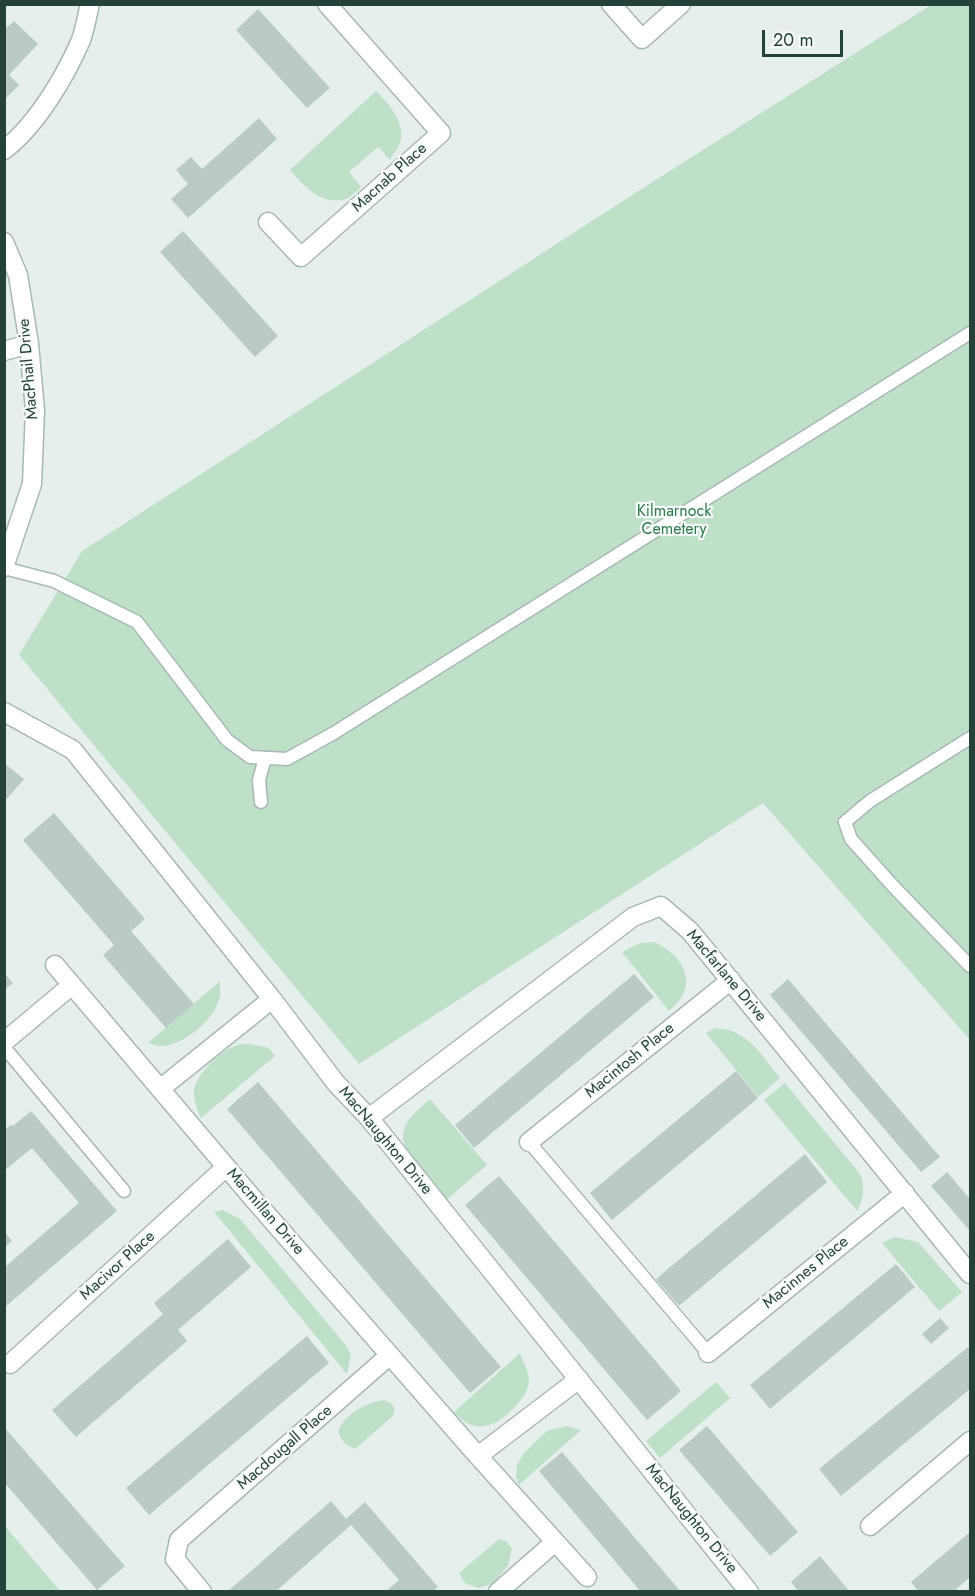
<!DOCTYPE html>
<html>
<head>
<meta charset="utf-8">
<style>
	body { margin:0 }
	#map { position:relative; width:975px; height:1596px; overflow:hidden; background:#e6efeb; font-family:Jost,sans-serif }
	canvas { display:block }
	.frame { position:absolute; inset:0; border:6px solid #24423a; pointer-events:none }
	.scale { position:absolute; left:762px; top:30px; width:81px; height:27px; box-sizing:border-box; border:3px solid #24423a; border-top:0; padding-left:8px; font-size:18px; line-height:21px; white-space:nowrap; color:#24423a; -webkit-text-stroke:4px #f7fbf9; paint-order:stroke }
</style>
</head>
<body>
<div id="map">
<canvas width="975" height="1596"></canvas>
<div class="frame"></div>
<div class="scale">20 m</div>
</div>
<script>
const ctx = document.querySelector('canvas').getContext('2d');
ctx.lineJoin = 'round';
function fill(path, color) {
  ctx.fillStyle = color;
  ctx.fill(path, 'evenodd');
}
function trace(path, color, width, dash) {
  ctx.strokeStyle = color;
  ctx.lineWidth = width;
  ctx.lineCap = dash ? 'butt' : 'round';
  ctx.setLineDash(dash || []);
  ctx.stroke(path);
}
function label(font, color, halo, rows, align = 'center') {
  ctx.font = font + ' Jost,sans-serif';
  ctx.lineWidth = 4.5;
  ctx.setLineDash([]);
  ctx.textBaseline = 'middle';
  ctx.strokeStyle = halo;
  ctx.fillStyle = color;
  for (const [text, x, y, turn = 0] of rows) {
    ctx.save();
    ctx.translate(x, y);
    ctx.rotate((+turn || 0) * Math.PI / 180);
    ctx.textAlign = isNaN(turn) ? turn : align;
    if (halo) ctx.strokeText(text, 0, 0);
    ctx.fillText(text, 0, 0);
    ctx.restore();
  }
}
const green = new Path2D(`
	M931 5H970V1040L763 803 359 1064 19 655 82 551 629 197Z
	M376 91C388 103 403 119 401 138 401 145 393 154 390 160L378 147 349 172 361 187C357 191 351 197 346 199 321 206 304 186 290 170Z
	M655 942C686 958 700 986 669 1011L622 952 640 943Z
	M220 981C220 988 221 995 219 1000 212 1022 185 1044 162 1046 157 1046 152 1044 148 1043Z
	M715 1028C748 1029 761 1055 780 1078L758 1097 706 1033Z
	M249 1044 269 1048 275 1056 201 1118C197 1110 193 1099 194 1090 196 1075 220 1051 235 1046 239 1044 245 1044 249 1044Z
	M785 1083 860 1174C865 1187 864 1199 857 1211L764 1100Z
	M430 1099 487 1165 444 1202C436 1191 427 1179 418 1168 393 1135 401 1124 430 1099Z
	M223 1210 240 1219 345 1344 351 1355 347 1374 214 1212Z
	M895 1237 918 1242 962 1292 939 1311 882 1243Z
	M520 1353C523 1361 529 1372 529 1380 529 1391 521 1400 514 1408 494 1428 475 1435 454 1412Z
	M716 1382 730 1398 660 1458 646 1441Z
	M384 1400 391 1403 395 1409 393 1416 355 1449C346 1445 341 1441 338 1432 344 1414 365 1403 384 1400Z
	M567 1426 581 1430 519 1485 516 1478 517 1465 524 1453 547 1431Z
	M5 1526 60 1591H5Z
	M499 1539 506 1541 512 1549 508 1566 492 1584 478 1588 465 1583 459 1573Z`);
const building = new Path2D(`
	M258 9 330 88 307 108 236 30Z
	M14 21 38 44 9 75 19 85 4 100V30Z
	M259 118 277 139 188 218 171 199 188 184 176 170 191 157 202 169Z
	M183 231 278 336 255 357 160 252Z
	M4 763 24 779 4 802Z
	M54 813 145 919 131 931 194 1004 166 1028 103 955 114 945 23 840Z
	M4 973 13 983 4 990Z
	M634 974 654 997 474 1148 455 1125Z
	M788 979 940 1157 921 1172 770 995Z
	M736 1071 758 1098 612 1220 590 1193Z
	M258 1082 501 1367 470 1393 227 1109Z
	M31 1111 117 1211 5 1307V1267L79 1203 32 1148 4 1171V1130L11 1125 13 1126Z
	M805 1154 827 1182 679 1306 656 1279Z
	M947 1172 970 1199V1231L931 1186Z
	M499 1176 681 1391 647 1420 465 1205Z
	M5 1232 12 1241 5 1247Z
	M228 1239 251 1267 178 1330 187 1341 76 1437 52 1410 163 1314 154 1303Z
	M896 1264 915 1287 770 1409 750 1385Z
	M940 1318 949 1328 931 1344 922 1334Z
	M307 1336 329 1363 149 1515 126 1488Z
	M968 1347 970 1350V1389L841 1496 819 1469Z
	M707 1426 798 1532 770 1556 679 1450Z
	M4 1427 125 1566 97 1590 4 1482Z
	M562 1452 681 1592H641L539 1471Z
	M331 1501 346 1519 365 1502 438 1587 432 1592H385L399 1580 351 1525 275 1592H227Z
	M970 1532V1577L953 1592H919L911 1582Z
	M820 1556 850 1592H799L791 1582Z`);
const service = new Path2D(`
	M4 568 54 581 137 622 227 740 250 757 287 759 334 733 970 333
	M970 738 870 801 845 822 851 839 893 886 970 966
	M261 802 259 780 265 758
	M4 1047 124 1191
	M529 1142 708 1353`);
const minor = new Path2D(`
	M611 4 642 39 681 4
	M4 150C36 126 65 77 81 40 85 29 87 16 90 4
	M268 222 301 257 441 133 327 4
	M4 242 18 275 29 344 35 410 32 484 4 567
	M4 351 29 344
	M4 712 73 750 272 999 335 1082 369 1118 749 1592
	M55 965 256 1202 478 1456
	M4 1042 72 985
	M160 1089 272 999
	M369 1118 633 917 661 906 690 931 970 1274
	M529 1142 731 980
	M708 1353 905 1193
	M10 1364 226 1167
	M579 1379 478 1456 587 1577
	M870 1526 970 1441
	M202 1592 175 1559 179 1540 390 1355
	M498 1592 555 1542`);
const streetNames = [
	["Macnab Place",390,178,-42],
	["MacPhail Drive",29,369,-95],
	["Macfarlane Drive",726,976,50],
	["Macintosh Place",630,1061,-39],
	["MacNaughton Drive",385,1141,50],
	["Macmillan Drive",265,1212,49],
	["Macivor Place",118,1266,-42],
	["Macinnes Place",806,1273,-39],
	["Macdougall Place",285,1448,-41],
	["MacNaughton Drive",691,1519,51]
];
const parkNames = [
	["Kilmarnock",674,512],
	["Cemetery",674,530]
];
fill(green, '#bfe0c8');
fill(building, '#bbcac4');
trace(service, '#a8b8b2', 15);
trace(minor, '#a8b8b2', 21);
trace(service, '#fff', 12);
trace(minor, '#fff', 18);
label('16px', '#24423a', '#f7fbf9', streetNames);
label('16px', '#2d7a4b', '#f7fbf9', parkNames);
</script>
</body>
</html>
